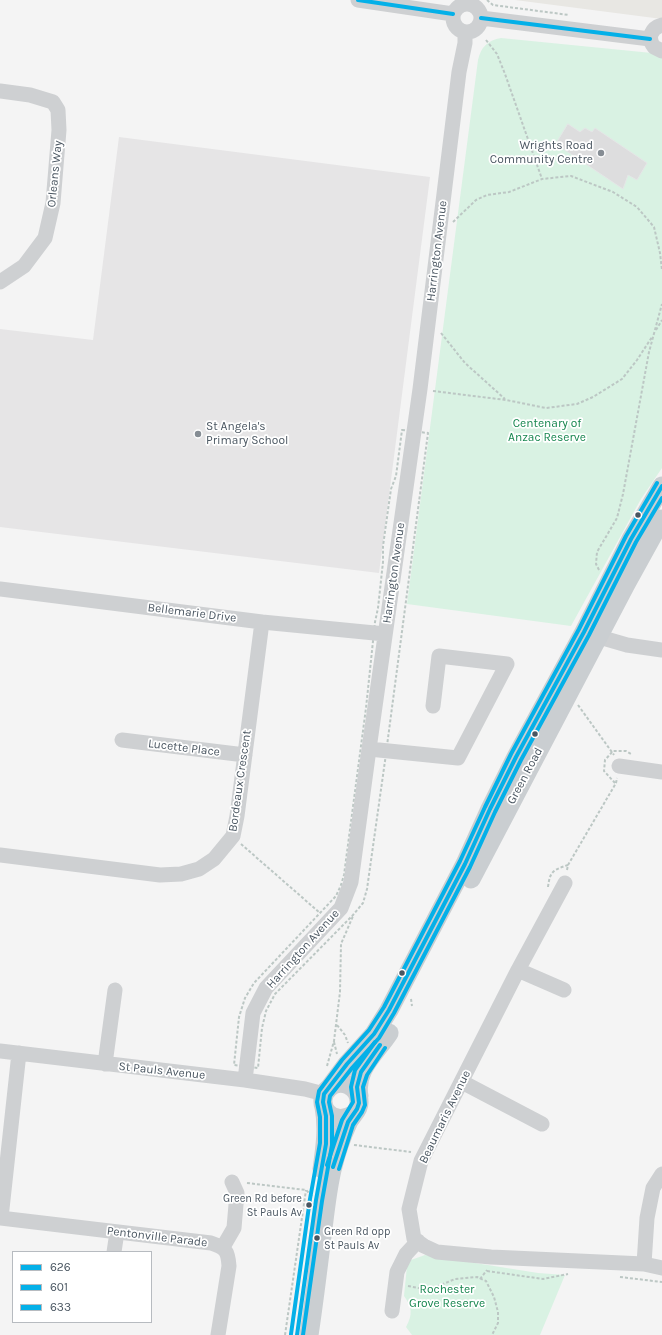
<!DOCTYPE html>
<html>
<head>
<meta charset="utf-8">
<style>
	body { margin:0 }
	#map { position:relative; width:662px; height:1335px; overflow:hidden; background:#f4f4f4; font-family:Karla,sans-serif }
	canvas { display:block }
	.legend { position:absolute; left:12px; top:1251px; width:140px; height:72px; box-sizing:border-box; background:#fff; border:1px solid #b7bbc0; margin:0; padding:5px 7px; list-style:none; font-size:12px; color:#4a5661 }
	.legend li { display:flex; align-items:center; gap:8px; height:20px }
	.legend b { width:20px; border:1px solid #b7bbc0 }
</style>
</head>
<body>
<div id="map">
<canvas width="662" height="1335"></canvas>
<ul class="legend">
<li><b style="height:5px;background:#04b0e8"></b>626</li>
<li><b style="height:5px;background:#04b0e8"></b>601</li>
<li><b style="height:5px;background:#04b0e8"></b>633</li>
</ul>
</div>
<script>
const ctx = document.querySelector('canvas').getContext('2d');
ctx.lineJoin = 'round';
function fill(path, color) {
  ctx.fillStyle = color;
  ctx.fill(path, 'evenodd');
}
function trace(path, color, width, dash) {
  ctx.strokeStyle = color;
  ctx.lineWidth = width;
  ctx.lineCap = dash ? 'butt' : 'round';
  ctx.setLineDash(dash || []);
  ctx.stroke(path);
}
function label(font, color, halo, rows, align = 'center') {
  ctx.font = font + ' Karla,sans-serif';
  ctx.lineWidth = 3.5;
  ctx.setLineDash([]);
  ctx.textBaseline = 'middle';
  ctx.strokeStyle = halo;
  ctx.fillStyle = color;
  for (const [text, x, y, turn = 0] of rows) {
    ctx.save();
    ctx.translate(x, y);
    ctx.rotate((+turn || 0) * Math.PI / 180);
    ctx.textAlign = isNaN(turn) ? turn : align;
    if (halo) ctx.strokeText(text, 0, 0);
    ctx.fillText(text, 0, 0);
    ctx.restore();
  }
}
const commercial = new Path2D(`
	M515 0H662V19Z`);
const education = new Path2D(`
	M119 137 430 177 379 573 0 527V329L93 340Z`);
const green = new Path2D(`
	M501 38 662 54V468L641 499 571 626 407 604 478 60C481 47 488 40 501 38Z
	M425 1255 538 1273 565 1275 540 1335H412L406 1327C413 1314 412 1307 404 1296L407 1266 411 1260Z`);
const building = new Path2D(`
	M568 124 580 132 585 128 592 132 595 128 647 163 637 180 628 175 623 189 556 144Z`);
const path = new Path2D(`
	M487 0 493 5 569 15
	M486 40 497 54 505 74 542 179
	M453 222 476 200 487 195 509 192 542 179 571 176 613 192 637 207 654 227 660 253 662 270
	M656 330 662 320
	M441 333 465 363 505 399
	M433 391 506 400 546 408 577 404 593 397 622 379 637 360 652 337
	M402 430 428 433 385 761 367 889 363 903 353 915 275 994 266 1011 262 1028 258 1068 234 1065 239 1017 245 998 254 983 336 896 341 885 344 875 366 708 375 622 378 608 383 562V546L388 510 391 489 396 476Z
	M599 570 596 564 597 552 617 518 623 494 649 352 662 304
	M578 705 614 755
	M615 783 604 771 605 760 613 751H626L631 754
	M241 844 320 913
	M567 870 568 865 616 783 617 778
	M548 887C550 871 553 870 568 865
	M411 999 412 1006
	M337 1025 345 1035 348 1043
	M334 1042 337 1054
	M327 1066 334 1041 340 992 341 944 353 916
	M354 1145 411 1152
	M247 1183 306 1190 313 1197
	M487 1271 543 1279 568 1274
	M620 1277 662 1282
	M480 1279 487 1270
	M408 1286 429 1290 455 1279 477 1277 486 1281 494 1297 498 1312V1323L492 1335
	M285 1335 306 1190`);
const minor = new Path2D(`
	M358 0 453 14
	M453 18a14 14 0 1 1 28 0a14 14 0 1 1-28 0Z
	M481 18 650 39
	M662 25C651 28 647 38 654 47L662 51
	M0 91 30 95 53 102 58 110 59 130 53 203 45 238 24 266 0 282
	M0 589 262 622 385 634
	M589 634 627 645 662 650
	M122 740 245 755
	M369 749 458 758 507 664 439 656 433 706
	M619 766 662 772
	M0 855 160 875 181 874 199 869 214 859 233 836 237 816 262 622
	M565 883 518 970 421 1161 409 1209 414 1239 424 1246 437 1252 491 1257 644 1264 662 1268
	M518 970 564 990
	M0 1051 245 1080 305 1089 324 1094
	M105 1064 115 990
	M245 1080 253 1013 266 988 341 908 351 882 369 749 420 389 459 72 465 43V32
	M462 1082 542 1124
	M0 1218 211 1243C226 1248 228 1251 229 1266L218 1335
	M1 1218 19 1053
	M223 1247 234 1228 237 1193 232 1182
	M114 1252 117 1232
	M644 1264 647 1218 653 1188 662 1174
	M392 1311 397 1272 406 1254 418 1241`);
const major = new Path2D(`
	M471 879 626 584 662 519
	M330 1087 347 1064 374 1034 389 1010 465 864 490 809 516 757 584 632 631 539 662 486
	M359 1096C354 1070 376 1053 389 1033
	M322 1169C325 1148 328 1128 324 1107
	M309 1335C314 1302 318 1269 322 1236 325 1214 327 1191 332 1170 336 1154 341 1138 348 1123 351 1116 359 1111 359 1103 360 1087 341 1077 329 1088 313 1102 331 1129 354 1114`);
const bus1 = new Path2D(`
	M358 0 453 14
	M481 18 650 39
	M333 1167 348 1122 357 1109 359 1103 357 1087 361 1072 380 1045
	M297 1335 316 1200 326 1144V1116L323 1102 324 1094 347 1064 374 1034 389 1010 465 864 490 809 516 757 584 632 631 539 662 486`);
const bus2 = new Path2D(`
	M339 1169 353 1125 362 1112 365 1105 363 1087 367 1075 385 1048
	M303 1335 322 1201 332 1145V1116L329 1102 330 1096 352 1068 379 1038 394 1013 470 867 495 812 521 760 589 635 636 542 662 498`);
const bus3 = new Path2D(`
	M327 1165 342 1120 353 1102 351 1087 355 1070 375 1042
	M291 1334 310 1199 320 1143V1117L317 1102 319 1091 342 1060 369 1030 384 1007 460 861 485 807 511 754 579 629 626 536 657 483`);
const markers = [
	[601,153,4,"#868d94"],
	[198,434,4,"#868d94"],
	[638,515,3.5,"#4a5661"],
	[535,734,3.5,"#4a5661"],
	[402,973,3.5,"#4a5661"],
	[309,1205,3.5,"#4a5661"],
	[317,1238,3.5,"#4a5661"]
];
const busNames = [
	["Green Rd before",302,1199],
	["St Pauls Av",302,1213],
	["Green Rd opp",324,1232,"left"],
	["St Pauls Av",324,1246,"left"]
];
const poiNames = [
	["Wrights Road",593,146],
	["Community Centre",593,160],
	["St Angela's",206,427,"left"],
	["Primary School",206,441,"left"]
];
const streetNames = [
	["Orleans Way",55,174,-84],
	["Harrington Avenue",437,251,-83],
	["Harrington Avenue",394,573,-82],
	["Bellemarie Drive",192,613,7],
	["Lucette Place",184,748,7],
	["Green Road",525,776,-62],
	["Bordeaux Crescent",240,781,-82],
	["Harrington Avenue",303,949,-48],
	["St Pauls Avenue",162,1071,6],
	["Beaumaris Avenue",445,1117,-64],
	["Pentonville Parade",157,1237,7]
];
const parkNames = [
	["Centenary of",547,424],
	["Anzac Reserve",547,438],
	["Rochester",447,1290],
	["Grove Reserve",447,1304]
];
fill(commercial, '#e8e7e3');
fill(education, '#e6e5e6');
fill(green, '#d9f2e3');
fill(building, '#ddddde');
trace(building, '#e5e6e7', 1);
trace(path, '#bcc7c4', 2, [3, 2]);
trace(minor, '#ced0d2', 15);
trace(major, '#caced1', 19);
trace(bus1, '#04b0e8', 4);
trace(bus2, '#04b0e8', 4);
trace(bus3, '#04b0e8', 4);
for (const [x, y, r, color] of markers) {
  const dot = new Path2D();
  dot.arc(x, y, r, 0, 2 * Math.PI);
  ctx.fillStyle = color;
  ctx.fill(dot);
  trace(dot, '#fff', 1.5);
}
label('11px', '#4a5661', '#fff', busNames, 'right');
label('12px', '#4a5661', '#fff', poiNames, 'right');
label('12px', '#4a5661', '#fff', streetNames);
label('12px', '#17864f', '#fff', parkNames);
</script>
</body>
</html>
